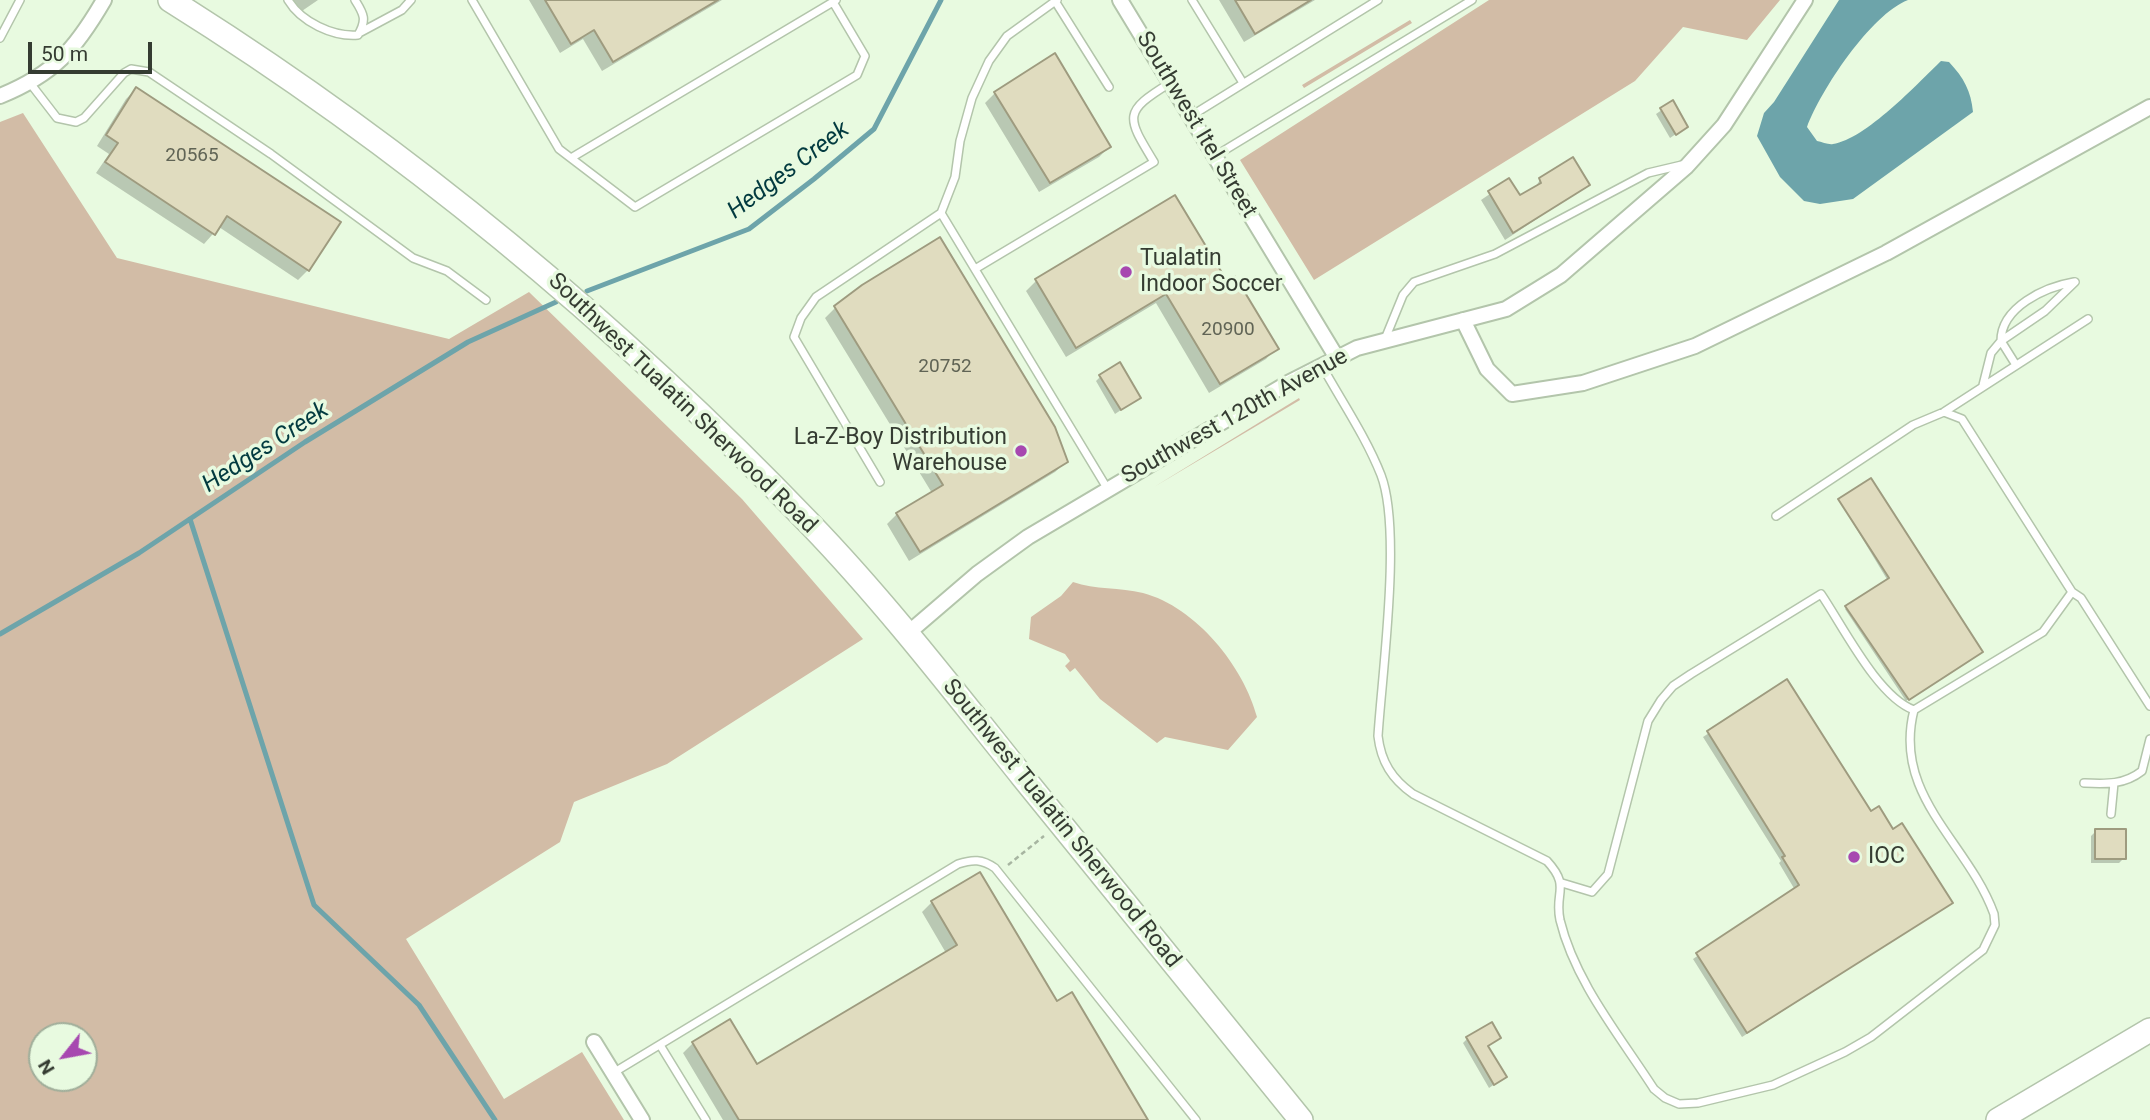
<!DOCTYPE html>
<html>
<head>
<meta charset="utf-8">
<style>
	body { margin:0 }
	#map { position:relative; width:2150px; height:1120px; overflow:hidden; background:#e8fae0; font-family:Roboto,sans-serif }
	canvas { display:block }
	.north { position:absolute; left:28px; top:1022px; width:70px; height:70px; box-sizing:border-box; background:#e8fae0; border:2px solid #a0ae9a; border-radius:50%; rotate:239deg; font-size:19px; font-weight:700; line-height:28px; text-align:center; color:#353c32 }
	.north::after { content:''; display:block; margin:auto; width:24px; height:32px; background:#a748b0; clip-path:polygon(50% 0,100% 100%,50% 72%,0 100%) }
	.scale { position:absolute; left:28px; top:42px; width:124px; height:32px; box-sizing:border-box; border:4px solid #353c32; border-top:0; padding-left:9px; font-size:21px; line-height:24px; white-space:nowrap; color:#353c32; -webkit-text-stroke:5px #e8fae0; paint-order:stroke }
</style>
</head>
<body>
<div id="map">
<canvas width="2150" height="1120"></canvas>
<div class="north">N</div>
<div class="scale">50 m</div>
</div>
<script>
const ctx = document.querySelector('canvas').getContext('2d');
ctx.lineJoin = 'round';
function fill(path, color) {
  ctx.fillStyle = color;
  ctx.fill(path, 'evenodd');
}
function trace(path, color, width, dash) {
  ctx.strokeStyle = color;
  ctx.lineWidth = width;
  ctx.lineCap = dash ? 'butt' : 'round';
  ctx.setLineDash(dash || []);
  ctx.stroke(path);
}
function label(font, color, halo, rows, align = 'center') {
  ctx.font = font + ' Roboto,sans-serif';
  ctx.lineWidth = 7;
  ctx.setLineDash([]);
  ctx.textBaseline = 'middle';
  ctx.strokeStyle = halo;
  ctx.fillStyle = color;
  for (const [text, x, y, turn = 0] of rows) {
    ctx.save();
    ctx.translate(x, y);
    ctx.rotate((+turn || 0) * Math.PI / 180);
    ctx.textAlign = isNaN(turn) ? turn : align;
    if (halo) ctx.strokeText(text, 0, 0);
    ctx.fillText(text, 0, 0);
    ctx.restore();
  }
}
const green = new Path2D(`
	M1489 0H1780L1747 40 1683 27 1635 81 1314 280 1240 160Z
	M1410 20 1412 23 1304 88 1302 85Z
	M23 113 117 258 449 339 529 292 742 499 863 639 667 764 574 802 560 842 406 939 504 1099 582 1052 624 1120H0V122ZM42 1036H84V1078H42Z
	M1299 398 1300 400 1154 487Z
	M1073 582C1095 590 1120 587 1143 593 1196 607 1244 667 1257 717L1228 750 1165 737 1157 743 1100 699 1075 668 1070 672 1065 666 1070 661 1065 654 1029 639 1031 617 1061 596Z`);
const water = new Path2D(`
	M1839 0H1908C1870 15 1821 90 1807 127L1817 141C1822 142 1829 145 1833 144 1866 139 1917 84 1941 61L1949 62C1964 78 1971 91 1973 112L1853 199 1820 204 1804 201 1780 177 1757 136 1764 113 1774 102Z`);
const shadow = new Path2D(`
	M291 0H318L299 13Z
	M529 0H722L602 71 583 39 560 53Z
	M1219 0H1315L1244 42Z
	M136 89 308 270 298 280 219 227 204 244 96 173 109 154 97 146 126 99Z
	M995 93 1109 147 1099 157 1039 192 985 103Z
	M1672 103 1686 127 1670 138 1656 114Z
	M1540 180 1588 185 1505 240 1481 200 1509 181 1519 198 1534 189Z
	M1036 281 1226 283 1276 348 1266 359 1209 393 1156 303 1066 357 1026 291Z
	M835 308 1066 462 1055 472 909 561 887 524 897 514 932 493 825 318Z
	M1101 376 1139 398 1115 414 1096 381Z
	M1839 500 1979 653 1906 701 1845 609 1888 581Z
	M1787 681 1871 813 1893 831 1946 907 1742 1037 1693 959 1795 890 1779 863 1781 861 1703 737Z
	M2096 831 2124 858 2119 863H2091V836Z
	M932 902 1056 1004 1146 1120H723L683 1053 693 1043 757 1066 946 953 922 912Z
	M1499 1038 1487 1047 1505 1077 1489 1088 1463 1043 1467 1039Z`);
const stream = new Path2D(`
	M587 291 749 229 814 179 874 129 941 0
	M190 519 314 905 419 1005 495 1120
	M0 634 139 553 305 442 468 342 556 302`);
const building = new Path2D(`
	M545 0H718L613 62 594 30 571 44Z
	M1235 0H1311L1255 34Z
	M1055 53 1111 147 1050 183 994 92Z
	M136 87 341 222 309 271 227 216 215 235 105 162 118 143 106 135Z
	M1673 100 1688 127 1676 135 1660 108Z
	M1573 157 1590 185 1513 233 1488 191 1509 178 1520 195 1541 183 1539 178Z
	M1175 195 1227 281 1235 276 1279 349 1220 384 1166 294 1076 348 1035 279Z
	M940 237 1055 427 1068 462 920 552 896 513 943 485 834 306 862 285Z
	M1120 362 1141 398 1121 410 1099 375Z
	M1871 478 1983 652 1909 700 1845 606 1889 578 1838 499Z
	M1787 679 1871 811 1879 806 1893 829 1902 823 1953 903 1747 1033 1696 953 1799 885 1782 857 1785 856 1707 731Z
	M2095 829H2126V859H2095Z
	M980 872 1057 1001 1072 992 1148 1120H739L692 1042 730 1019 757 1064 957 945 931 901Z
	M1492 1022 1501 1038 1488 1046 1507 1077 1494 1085 1466 1037Z`);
const path = new Path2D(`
	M1008 865 1044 836`);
const service = new Path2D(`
	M288 0C301 22 333 37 358 35 367 20 364 14 355 0
	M472 0 559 149 635 207 857 75 865 56 833 2 836 0
	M1057 0 1007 36 989 61 972 98 960 141 955 177 941 213 1107 488
	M1192 0 1243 83
	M1055 1 1109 87
	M361 32 402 10 411 0
	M0 38 20 0
	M30 83 57 118 76 122 84 118 124 73 131 69 149 72 271 154 413 258 447 271 486 300
	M1191 116 1378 0
	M1215 156 1472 0
	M571 158 833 2
	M975 269 1154 162C1126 116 1123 112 1170 83
	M1385 339 1403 295 1414 282 1495 254 1648 173 1686 164
	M2016 365 2001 341C2001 307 2045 287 2074 282
	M1322 366C1342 402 1366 437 1381 475 1402 530 1382 673 1378 736 1381 762 1392 779 1413 794L1547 861C1571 887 1554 892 1560 920 1575 982 1620 1036 1654 1089L1665 1098 1679 1104 1698 1103 1773 1085 1845 1052 1871 1037 1983 950 1995 925 1994 914C1968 842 1892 796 1914 710
	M1983 385 1991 353 2001 341 2045 311 2075 282
	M880 482 794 337 801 318 816 297 941 213
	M1776 516 1913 425 1944 412 2088 319
	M2072 592 2081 598 2150 706
	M2084 783C2106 784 2124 785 2142 771L2150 739
	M2111 814 2114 783
	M1562 883 1592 892 1608 874 1648 721 1661 700 1673 686 1691 674 1821 594C1844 628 1878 697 1914 710L2043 632 2072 592 1962 419 1944 412
	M660 1045 706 1120
	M613 1073 958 864C973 859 982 859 995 868L1196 1120`);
const minor = new Path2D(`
	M1120 0 1337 358
	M0 96C54 74 75 50 104 0
	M1463 320 1487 369 1512 394 1583 383 1695 346 1886 253 2150 107
	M907 634 977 574 1028 537 1288 383 1357 348 1506 309 1561 275 1686 167 1724 125 1805 0
	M594 1042 642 1120`);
const primary = new Path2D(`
	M1998 1120 2150 1030`);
const trunk = new Path2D(`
	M170 0C405 147 618 324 810 524 886 603 953 690 1022 776 1115 891 1208 1005 1301 1120`);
const markers = [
	[1126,272,7,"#a748b0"],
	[1021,451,7,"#a748b0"],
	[1854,857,7,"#a748b0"]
];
const numberNames = [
	["20565",192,156],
	["20900",1228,330],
	["20752",945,367]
];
const streetNames = [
	["Southwest Itel Street",1196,125,59],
	["Southwest Tualatin Sherwood Road",682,404,44],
	["Southwest 120th Avenue",1235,417,-29],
	["Southwest Tualatin Sherwood Road",1061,824,51]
];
const poiNames = [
	["Tualatin",1140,259],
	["Indoor Soccer",1140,285],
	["La-Z-Boy Distribution",1007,438,"right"],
	["Warehouse",1007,464,"right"],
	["IOC",1868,857]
];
const waterNames = [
	["Hedges Creek",789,171,-37],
	["Hedges Creek",266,448,-33]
];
fill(green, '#d2bca6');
fill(water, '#6da4aa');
fill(shadow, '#0003');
trace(stream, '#6da4aa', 5);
fill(building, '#e0dcbf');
trace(building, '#9e9b7f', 2);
trace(service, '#b3c5ab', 10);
trace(minor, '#b3c5ab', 18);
trace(primary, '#b3c5ab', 26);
trace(trunk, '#b3c5ab', 26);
trace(path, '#a7b5a1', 2.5, [5, 3.5]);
trace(service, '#fff', 7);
trace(minor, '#fff', 14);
trace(primary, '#fff', 23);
trace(trunk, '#fff', 23);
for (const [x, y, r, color] of markers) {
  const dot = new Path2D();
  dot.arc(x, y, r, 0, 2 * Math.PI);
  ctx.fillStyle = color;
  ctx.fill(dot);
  trace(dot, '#e8fae0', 2.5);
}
label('19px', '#606455', null, numberNames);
label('23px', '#353c32', '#e8fae0', streetNames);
label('23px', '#353c32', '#e8fae0', poiNames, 'left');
label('italic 24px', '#023a3f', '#e8fae0', waterNames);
</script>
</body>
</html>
